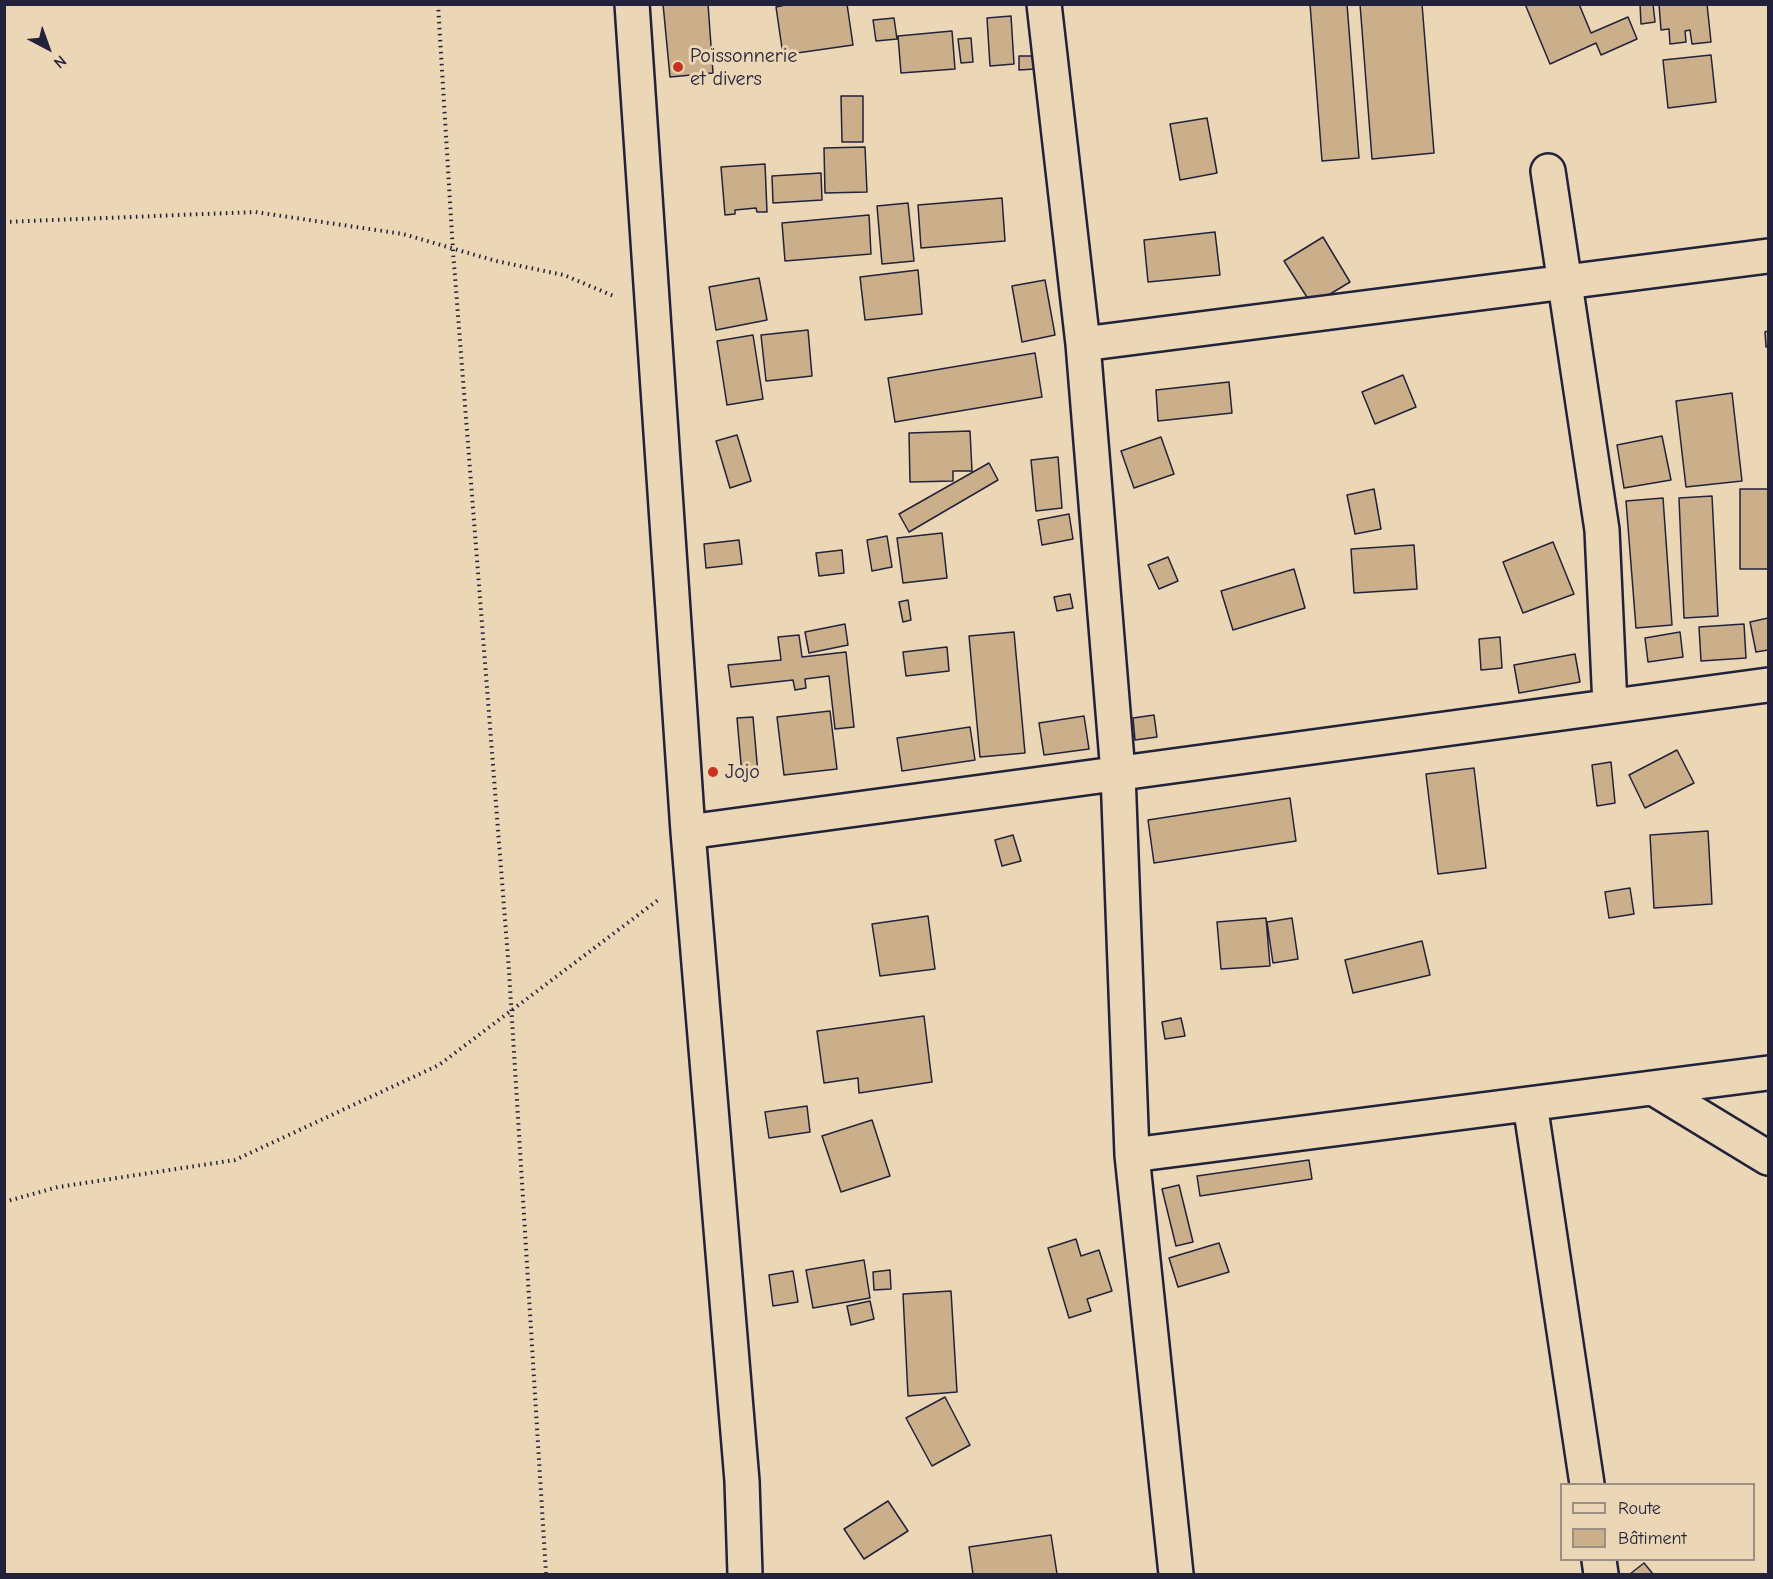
<!DOCTYPE html>
<html>
<head>
<meta charset="utf-8">
<style>
	body { margin:0 }
	#map { position:relative; width:1773px; height:1579px; overflow:hidden; background:#ebd6b5; font-family:"Comic Neue",sans-serif }
	canvas { display:block }
	.frame { position:absolute; inset:0; border:6px solid #22223b; pointer-events:none }
	.legend { position:absolute; left:1560px; top:1483px; width:195px; height:78px; box-sizing:border-box; background:#ebd6b5; border:2px solid #9b8e84; margin:0; padding:8px 10px; list-style:none; font-size:18px; color:#22223b }
	.legend li { display:flex; align-items:center; gap:12px; height:30px }
	.legend b { width:30px; border:2px solid #9b8e84 }
	.north { position:absolute; left:18px; top:18px; width:60px; height:60px; -webkit-text-stroke:4px #ebd6b5; paint-order:stroke; rotate:139deg; font-size:16px; font-weight:700; line-height:24px; text-align:center; color:#22223b }
	.north::after { content:''; display:block; margin:auto; width:21px; height:27px; background:#22223b; clip-path:polygon(50% 0,100% 100%,50% 72%,0 100%) }
</style>
</head>
<body>
<div id="map">
<canvas width="1773" height="1579"></canvas>
<div class="frame"></div>
<ul class="legend">
<li><b style="height:8px;background:#ebd6b5"></b>Route</li>
<li><b style="height:16px;background:#cbaf8a"></b>Bâtiment</li>
</ul>
<div class="north">N</div>
</div>
<script>
const ctx = document.querySelector('canvas').getContext('2d');
ctx.lineJoin = 'round';
function fill(path, color) {
  ctx.fillStyle = color;
  ctx.fill(path, 'evenodd');
}
function trace(path, color, width, dash) {
  ctx.strokeStyle = color;
  ctx.lineWidth = width;
  ctx.lineCap = dash ? 'butt' : 'round';
  ctx.setLineDash(dash || []);
  ctx.stroke(path);
}
function label(font, color, halo, rows, align = 'center') {
  ctx.font = font + ' "Comic Neue",sans-serif';
  ctx.lineWidth = 6;
  ctx.setLineDash([]);
  ctx.textBaseline = 'middle';
  ctx.strokeStyle = halo;
  ctx.fillStyle = color;
  for (const [text, x, y, turn = 0] of rows) {
    ctx.save();
    ctx.translate(x, y);
    ctx.rotate((+turn || 0) * Math.PI / 180);
    ctx.textAlign = isNaN(turn) ? turn : align;
    if (halo) ctx.strokeText(text, 0, 0);
    ctx.fillText(text, 0, 0);
    ctx.restore();
  }
}
const building = new Path2D(`
	M663 4H708L713 73 670 77Z
	M790 4H847L853 45 783 55 776 7Z
	M1310 4H1347L1359 158 1322 161Z
	M1360 4H1422L1434 153 1372 159Z
	M1525 4H1579L1591 33 1628 17 1637 39 1601 55 1596 43 1550 64Z
	M1640 4H1653L1655 22 1641 24Z
	M1659 4H1707L1711 42 1692 44 1690 30 1685 31 1686 42 1670 44 1669 29 1661 30Z
	M1011 16 1014 64 990 66 987 18Z
	M894 18 897 39 876 41 873 20Z
	M952 31 955 69 901 73 898 36Z
	M971 38 973 62 961 63 958 39Z
	M1711 55 1716 102 1668 108 1663 60Z
	M1019 56H1034L1035 69 1019 70Z
	M841 96H863V142H842Z
	M1207 118 1217 173 1180 180 1170 124Z
	M865 147 867 192 825 193 824 148Z
	M765 164 767 212H757L756 208 735 210V214L725 215 721 167Z
	M821 173 822 200 773 203 772 176Z
	M1002 198 1005 241 921 248 918 205Z
	M908 203 914 261 882 264 877 206Z
	M869 215 871 254 785 261 782 223Z
	M1215 232 1220 275 1148 282 1144 240Z
	M1323 237 1350 282 1312 305 1284 261Z
	M918 270 922 314 865 320 860 277Z
	M759 278 767 320 716 330 709 287Z
	M1045 280 1055 335 1022 342 1012 286Z
	M808 330 812 376 766 381 761 335Z
	M1768 331V346L1766 347 1765 332Z
	M753 335 763 399 727 405 717 341Z
	M1035 353 1042 397 895 422 888 378Z
	M1403 375 1416 407 1375 424 1362 392Z
	M1229 382 1232 413 1158 421 1156 390Z
	M1732 393 1742 481 1686 487 1676 401Z
	M970 431 972 471H953V481L910 482 909 433Z
	M737 435 751 481 730 488 716 441Z
	M1662 436 1671 480 1624 488 1617 445Z
	M1161 437 1174 474 1134 488 1121 451Z
	M1058 457 1062 508 1036 511 1031 460Z
	M989 463 998 480 909 532 899 514Z
	M1374 489 1381 529 1355 534 1347 495Z
	M1740 489H1768V569H1740Z
	M1712 496 1718 616 1684 618 1679 498Z
	M1663 498 1672 625 1636 628 1626 501Z
	M1069 514 1073 539 1042 545 1038 520Z
	M942 533 947 578 903 583 897 538Z
	M887 536 892 567 872 571 867 540Z
	M739 540 742 564 706 568 704 544Z
	M1553 542 1574 594 1523 613 1503 562Z
	M1414 545 1417 589 1354 593 1351 549Z
	M842 550 844 573 819 576 816 553Z
	M1168 557 1178 581 1159 589 1148 565Z
	M1294 569 1305 608 1233 630 1221 591Z
	M1070 594 1073 608 1057 611 1054 597Z
	M908 600 911 620 903 622 899 602Z
	M1768 618V650L1756 652 1750 622Z
	M845 624 848 645 809 653 805 632Z
	M1744 624 1746 658 1701 661 1699 627Z
	M1014 632 1025 753 980 757 969 636Z
	M1680 632 1683 657 1648 662 1645 638Z
	M799 635 802 657 846 652 854 727 835 729 829 676 805 679 806 688 795 690 793 680 731 687 728 665 781 660 778 637Z
	M1500 637 1502 668 1481 670 1479 639Z
	M947 647 949 671 906 676 903 652Z
	M1575 654 1580 682 1519 693 1514 665Z
	M830 711 837 769 784 775 777 717Z
	M1154 715 1157 737 1135 740 1133 718Z
	M1084 716 1089 749 1044 755 1039 723Z
	M753 717 758 774 742 775 737 718Z
	M970 727 975 760 902 771 897 738Z
	M1677 750 1694 783 1645 808 1629 775Z
	M1611 762 1615 803 1597 806 1592 765Z
	M1474 768 1486 868 1438 874 1426 774Z
	M1290 798 1296 841 1154 863 1148 820Z
	M1708 831 1712 904 1654 908 1650 835Z
	M1013 835 1021 861 1002 866 995 840Z
	M1630 888 1634 914 1609 918 1605 892Z
	M928 916 935 969 880 976 872 924Z
	M1266 918 1270 966 1221 969 1217 922Z
	M1292 918 1298 959 1273 963 1267 922Z
	M1422 941 1430 975 1353 993 1345 960Z
	M924 1016 932 1082 859 1093 858 1078 824 1083 817 1031Z
	M1181 1018 1185 1036 1165 1039 1162 1022Z
	M807 1106 810 1132 769 1138 765 1112Z
	M872 1120 890 1176 841 1192 822 1136Z
	M1309 1160 1312 1179 1200 1196 1197 1176Z
	M1179 1185 1193 1242 1176 1246 1162 1189Z
	M1076 1239 1081 1256 1099 1250 1112 1291 1087 1299 1091 1311 1069 1318 1048 1248Z
	M1219 1243 1229 1272 1178 1287 1169 1258Z
	M864 1260 870 1298 813 1308 806 1270Z
	M890 1270 891 1289 874 1290 873 1272Z
	M793 1271 798 1302 773 1306 769 1275Z
	M951 1291 957 1392 908 1396 903 1294Z
	M870 1301 874 1319 851 1325 847 1306Z
	M945 1397 970 1445 932 1466 906 1418Z
	M888 1501 908 1531 864 1559 844 1529Z
	M1051 1535 1057 1574H973L969 1547Z
	M1644 1563 1653 1574H1630Z`);
const path = new Path2D(`
	M438 4 453 251 509 971 546 1574
	M4 222 255 212 403 234 496 261 564 275 616 297
	M4 1202 58 1187 235 1160 439 1065 658 900`);
const minor = new Path2D(`
	M632 4 688 832 742 1481 745 1574
	M1044 4 1083 344 1118 773 1132 1155 1176 1574
	M1548 171 1602 530 1610 706
	M1083 344 1768 256
	M688 832 1768 685
	M1653 1088 1768 1158
	M1530 1104 1587 1484
	M1132 1155 1768 1073
	M1599 1560 1601 1574`);
const markers = [
	[678,67,6,"#c8321e"],
	[713,772,6,"#c8321e"]
];
const poiNames = [
	["Poissonnerie",690,56],
	["et divers",690,79],
	["Jojo",725,772]
];
fill(building, '#cbaf8a');
trace(building, '#22223b', 1.5);
trace(minor, '#22223b', 38);
trace(path, '#22223b', 4, [1.5, 4.5]);
trace(minor, '#ebd6b5', 33);
for (const [x, y, r, color] of markers) {
  const dot = new Path2D();
  dot.arc(x, y, r, 0, 2 * Math.PI);
  ctx.fillStyle = color;
  ctx.fill(dot);
  trace(dot, '#ebd6b5', 2);
}
label('20px', '#22223b', '#ebd6b5', poiNames, 'left');
</script>
</body>
</html>
